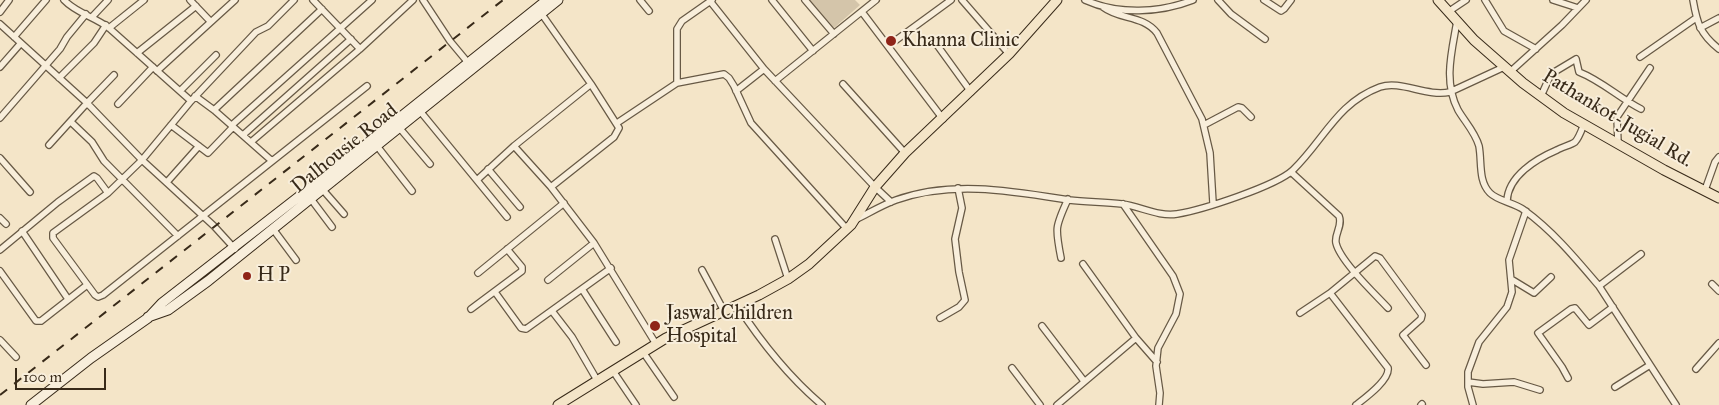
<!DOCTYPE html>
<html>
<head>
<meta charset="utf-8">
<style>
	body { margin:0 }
	#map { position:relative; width:1719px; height:405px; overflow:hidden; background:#f4e5c8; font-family:"IM FELL Great Primer",serif }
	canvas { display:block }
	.scale { position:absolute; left:15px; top:368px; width:91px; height:22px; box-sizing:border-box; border:2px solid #382a19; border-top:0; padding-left:6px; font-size:15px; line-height:18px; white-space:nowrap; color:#382a19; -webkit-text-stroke:4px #f8eedb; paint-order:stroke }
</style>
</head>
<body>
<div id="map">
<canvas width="1719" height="405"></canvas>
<div class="scale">100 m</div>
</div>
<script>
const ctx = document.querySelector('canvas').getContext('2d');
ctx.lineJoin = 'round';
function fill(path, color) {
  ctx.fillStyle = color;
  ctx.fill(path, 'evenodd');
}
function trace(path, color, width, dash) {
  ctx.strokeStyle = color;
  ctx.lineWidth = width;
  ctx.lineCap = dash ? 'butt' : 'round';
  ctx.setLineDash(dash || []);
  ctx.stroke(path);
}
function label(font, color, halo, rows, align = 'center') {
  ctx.font = font + ' "IM FELL Great Primer",serif';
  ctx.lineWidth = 4;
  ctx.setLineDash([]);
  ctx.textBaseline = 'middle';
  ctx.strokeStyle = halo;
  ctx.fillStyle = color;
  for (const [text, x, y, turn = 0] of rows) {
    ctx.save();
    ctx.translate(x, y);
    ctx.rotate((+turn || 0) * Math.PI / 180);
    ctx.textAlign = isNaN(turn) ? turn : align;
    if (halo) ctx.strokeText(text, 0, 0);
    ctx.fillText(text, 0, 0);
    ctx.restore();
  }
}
const green = new Path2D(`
	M809 0H855L860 5 834 28Z`);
const street = new Path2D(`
	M64 0C76 13 95 17 109 28L191 101
	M190 0 210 21
	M294 0 268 26 256 32 191 101 142 160 108 193 53 233V238L95 295 98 297 103 295 367 86
	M313 0 360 49
	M423 0 450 41 470 65
	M640 0 649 11
	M772 0 813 51
	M805 0 834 34
	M962 0 1009 54
	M1085 0C1118 15 1160 13 1193 0
	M1218 0 1231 14 1265 39
	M1264 0 1281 11 1284 9 1291 0
	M1485 0 1504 31 1536 49
	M1553 0 1578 8
	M1693 0C1697 23 1700 34 1719 49
	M710 1 764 69 875 187 891 202
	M1103 7C1120 20 1143 15 1157 33L1202 119 1210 153 1213 203
	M0 12 9 0
	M862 12 943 119
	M1448 12 1466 0
	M541 13 591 84 619 128 614 137 551 187
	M92 17 108 0
	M1457 21C1452 51 1443 81 1458 110 1465 122 1475 132 1479 146 1482 162 1478 181 1490 193 1498 201 1515 203 1524 210 1553 231 1576 259 1599 286L1676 405
	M0 24 87 103 142 160 214 226 235 249
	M109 28 144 0
	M1700 28 1719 18
	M14 37 46 0
	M937 45 971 92
	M888 46 951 0
	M137 53 196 6
	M1640 57 1696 18
	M0 67 21 43
	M157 71 235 0
	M1510 72 1562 25 1586 0
	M59 78 94 43 106 25
	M775 81 876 0
	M677 83V29L682 21 712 0
	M843 84 905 153
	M180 91 216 55
	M736 91 764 69
	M195 96 214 110 272 161
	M1541 96 1551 74 1576 59 1579 72C1602 81 1619 98 1641 109
	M118 104 153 67
	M214 110 322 9
	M420 111 507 217
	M0 118 60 49 67 37 86 14
	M71 122 92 142 104 161 178 236
	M617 123 677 83 724 74 729 78 734 86 751 123 847 229
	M171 125 208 153 233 127
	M232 125 372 0
	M397 125 430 164
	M1204 125 1238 107 1242 108 1251 117
	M243 135 351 39
	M251 142 360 49 413 0
	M1618 143 1617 117 1650 68
	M49 145 87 103 114 75
	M377 146 412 191
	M514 146 551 187 594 243 656 344
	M0 158 30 192
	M488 169 520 207
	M1291 172 1339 216C1343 226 1334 234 1336 243 1340 261 1375 294 1388 308
	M477 180 514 146 591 84
	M167 182 199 146
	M323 190 344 214
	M1705 190 1715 162 1719 157
	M311 199 332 227
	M1507 201C1508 176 1536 159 1557 150 1562 147 1571 145 1575 142 1579 138 1582 129 1584 124
	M1123 204 1173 276 1180 294 1176 314 1158 348 1156 366 1160 393 1159 405
	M0 218 6 224
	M855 220C869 213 882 205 896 200 952 180 1012 191 1069 200 1086 202 1104 202 1122 204 1140 206 1158 217 1177 214 1202 210 1276 186 1293 170 1324 140 1337 103 1380 87 1401 80 1426 97 1450 92L1504 67
	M273 229 296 260
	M22 231 68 299
	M775 239 788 279
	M0 250 58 202 94 176 97 178 108 193
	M1061 258C1055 228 1055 227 1068 199
	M1083 264 1136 338 1157 362
	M702 270 724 311
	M0 271 36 321H41L87 285
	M478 273 564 203
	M1511 279 1534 293 1551 277
	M548 280 594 243
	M1712 284 1719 291
	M1599 286 1641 254
	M582 289 616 342
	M495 292 521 328 526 329 611 268
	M737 305C761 342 789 377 822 405
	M471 309 522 271V267L507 249
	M552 311 572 337 597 380
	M1300 313 1330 293
	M940 318 959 307 965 300 959 272 955 239 962 208 958 188
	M1042 326 1084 381
	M0 340 16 357
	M643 352 674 397
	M1012 368 1040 405
	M1696 369 1719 343
	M613 371 636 405
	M1568 378 1562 367 1538 333 1571 309 1575 308 1589 325 1613 307
	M1468 382 1483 384 1514 382 1540 390
	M1615 387 1650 365
	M1057 405 1136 338
	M1356 405C1365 398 1390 380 1388 368L1330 293 1375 256 1380 258 1422 315 1421 319 1403 335 1426 365
	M1421 405 1422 404
	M1473 405 1468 387V372L1479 342 1507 307 1512 292 1509 260 1526 211`);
const secondary = new Path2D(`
	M148 317 168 310 208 281 558 0
	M31 405 91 358 148 318 162 303 373 139 547 0`);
const primary = new Path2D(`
	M1438 0 1474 40 1523 83 1564 113 1664 170 1719 198
	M558 405 666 338 759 295 788 279 809 264 851 225 875 187 905 153 1009 54 1057 0`);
const rail = new Path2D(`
	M0 395 503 0`);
const markers = [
	[891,41,6,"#8f2418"],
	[247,276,5,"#8f2418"],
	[655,326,6,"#8f2418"]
];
const poiNames = [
	["Khanna Clinic",902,41],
	["H P",257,276],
	["Jaswal Children",666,314],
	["Hospital",666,337]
];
const streetNames = [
	["Pathankot-Jugial Rd.",1617,119,31],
	["Dalhousie Road",345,149,-39]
];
fill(green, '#d4c5aa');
trace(street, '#675945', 8);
trace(secondary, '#382a19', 11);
trace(primary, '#382a19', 11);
trace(street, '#f8eedb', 5.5);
trace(secondary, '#f8eedb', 9);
trace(primary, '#f4e5c8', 9);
trace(rail, '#382a19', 2, [9, 9]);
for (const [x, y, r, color] of markers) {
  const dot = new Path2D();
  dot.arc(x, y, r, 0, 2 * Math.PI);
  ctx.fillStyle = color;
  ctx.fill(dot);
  trace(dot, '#f8eedb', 2);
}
label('20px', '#382a19', '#f8eedb', poiNames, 'left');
label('20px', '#382a19', '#f8eedb', streetNames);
</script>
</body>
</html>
